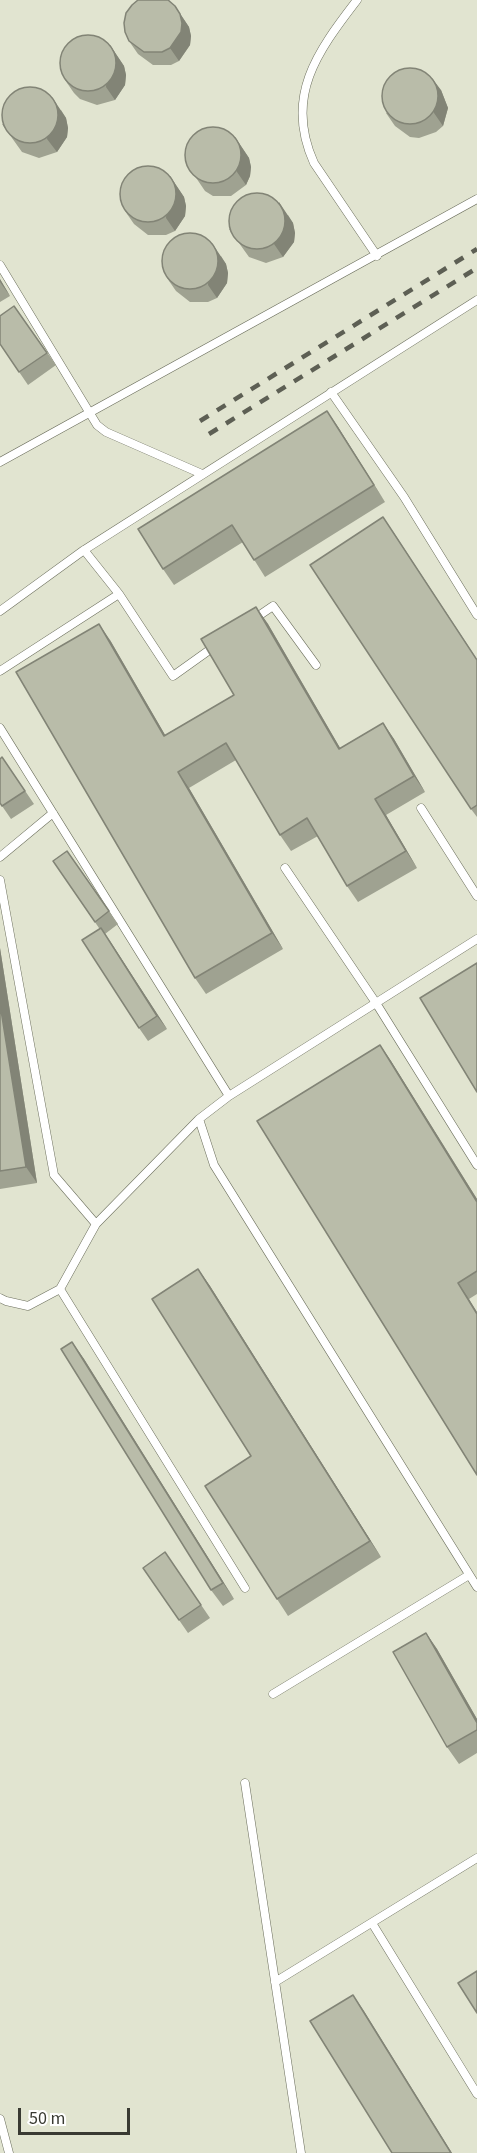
<!DOCTYPE html>
<html>
<head>
<meta charset="utf-8">
<style>
	body { margin:0 }
	#map { position:relative; width:477px; height:2153px; overflow:hidden; background:#e1e4d0; font-family:"Source Sans 3",sans-serif }
	canvas { display:block }
	.scale { position:absolute; left:18px; top:2108px; width:112px; height:27px; box-sizing:border-box; border:3px solid #393a32; border-top:0; padding-left:8px; font-size:18px; line-height:21px; white-space:nowrap; color:#393a32; -webkit-text-stroke:4px #fff; paint-order:stroke }
</style>
</head>
<body>
<div id="map">
<canvas width="477" height="2153"></canvas>
<div class="scale">50 m</div>
</div>
<script>
const ctx = document.querySelector('canvas').getContext('2d');
ctx.lineJoin = 'round';
function trace(path, color, width, dash) {
  ctx.strokeStyle = color;
  ctx.lineWidth = width;
  ctx.lineCap = dash ? 'butt' : 'round';
  ctx.setLineDash(dash || []);
  ctx.stroke(path);
}
function fill(path, color) {
  ctx.fillStyle = color;
  ctx.fill(path, 'evenodd');
}
const lane = new Path2D(`
	M357 0C317 52 284 97 314 163L377 256
	M0 265 97 425 106 432 202 474
	M331 392 404 497 477 615
	M0 462 477 199
	M84 550 119 594 173 676 215 646
	M0 611 84 550 477 300
	M254 619 273 606 316 665
	M0 671 119 594
	M0 728 229 1096
	M421 808 477 896
	M0 857 53 813
	M285 868 376 1003 477 1165
	M0 880 54 1175 96 1224
	M199 1119 214 1165 477 1587
	M60 1289 245 1588
	M0 1298 6 1301 28 1306 60 1289 96 1224 199 1119 229 1096 477 939
	M273 1694 469 1575
	M245 1783 301 2153
	M372 1923 477 2094
	M275 1982 477 1858
	M0 2119 9 2153`);
const rail = new Path2D(`
	M200 421 477 249
	M209 434 477 268`);
const wall = new Path2D(`
	M175 6 189 27 191 36 190 45 179 61 171 65H153L138 54 129 41Z
	M110 45 124 66 126 75 125 85 115 100 97 105 80 99 74 93 65 80Z
	M441 90 448 108 443 126 436 132 419 138 410 137 395 126 386 113Z
	M61 110 66 118 68 128 67 137 57 152 39 158 22 152 2 124Z
	M235 137 249 158 251 167 250 176 246 185 231 196H213L205 191 186 163Z
	M170 176 184 197 186 206 185 216 175 231 166 235H148L134 224 125 211Z
	M288 215 293 223 295 233 294 242 283 257 266 263 249 257 229 229Z
	M221 256 226 264 228 273 227 283 217 298 208 302H190L176 291 167 278Z
	M0 279 10 296 0 302Z
	M14 306 56 365 28 385 0 344Z
	M327 411 338 427 385 502 265 577 243 542 174 585 163 569Z
	M383 517 477 659V817L471 809Z
	M256 607 268 624 340 748 383 723 394 739 425 792 386 815 417 868 358 902 347 886 318 836 291 851 280 835 236 760 189 788 283 949 206 994 195 978 110 640 165 735 234 695Z
	M11 770 34 804 11 819 0 803Z
	M67 851 118 924 105 934 167 1029 148 1041 139 1028 99 928 53 861Z
	M0 948 37 1183 0 1189Z
	M380 1045 391 1061 477 1199V1294L469 1299 257 1121Z
	M198 1269 210 1286 381 1557 288 1616 277 1599 251 1456Z
	M72 1342 84 1359 234 1599 223 1606 211 1590Z
	M165 1552 210 1618 188 1633 143 1568Z
	M426 1633 437 1649 477 1719V1753L459 1764 447 1747Z`);
const shadedWall = new Path2D(`
	M175 6 189 27 191 36 190 45 179 61 170 48Z
	M110 45 124 66 126 75 125 85 115 100 106 87Z
	M432 78 441 90 448 108 443 126 434 113Z
	M52 97 66 118 68 128 67 137 57 152 47 139Z
	M235 137 249 158 251 167 250 176 246 185 237 172Z
	M170 176 184 197 186 206 185 216 175 231 166 218Z
	M279 202 293 223 295 233 294 242 283 257 274 244Z
	M212 243 226 264 228 273 227 283 217 298 208 285Z
	M0 279 10 296 0 282Z
	M327 411 338 427 385 502 374 485Z
	M383 517 394 533 477 660Z
	M256 607 268 624 350 765 339 749Z
	M99 624 110 640 175 752 164 736Z
	M383 723 394 739 425 792 414 776Z
	M178 772 189 788 283 949 272 933Z
	M375 799 386 815 417 868 406 851Z
	M101 928 110 941 167 1029 157 1016Z
	M0 948 37 1183 26 1167 0 1004Z
	M380 1045 391 1061 477 1199V1202Z
	M198 1269 210 1286 381 1557 370 1541Z
	M458 1283 469 1299 477 1312V1314Z
	M72 1342 84 1359 234 1599 223 1583Z
	M426 1633 437 1649 477 1719V1723Z
	M353 1995 364 2011 452 2153H451Z`);
const building = new Path2D(`
	M138 0H168L175 6 180 14 182 23 181 32 170 48 162 52H144L129 41 125 32 124 23 126 13 132 5Z
	M60 63a28 28 0 1 1 56 0a28 28 0 1 1-56 0Z
	M382 96a28 28 0 1 1 56 0a28 28 0 1 1-56 0Z
	M2 115a28 28 0 1 1 56 0a28 28 0 1 1-56 0Z
	M185 155a28 28 0 1 1 56 0a28 28 0 1 1-56 0Z
	M120 194a28 28 0 1 1 56 0a28 28 0 1 1-56 0Z
	M229 221a28 28 0 1 1 56 0a28 28 0 1 1-56 0Z
	M162 261a28 28 0 1 1 56 0a28 28 0 1 1-56 0Z
	M14 306 47 353 19 372 0 344V316Z
	M327 411 374 485 254 560 232 525 163 569 138 529Z
	M383 517 477 660V805L471 809 310 565Z
	M256 607 339 749 383 723 414 776 375 799 406 851 347 886 307 818 280 835 226 743 178 772 272 933 195 978 16 672 99 624 164 736 234 695 201 639Z
	M2 757 25 791 2 806 0 803V759Z
	M67 851 109 911 95 922 53 861Z
	M101 928 157 1016 139 1028 82 940Z
	M477 963V1092L420 998Z
	M0 1004 26 1167 0 1171Z
	M380 1045 477 1202V1271L458 1283 477 1314V1475L257 1121Z
	M198 1269 370 1541 277 1599 205 1486 251 1456 152 1299Z
	M72 1342 223 1583 211 1590 61 1349Z
	M165 1552 201 1605 179 1620 143 1568Z
	M426 1633 477 1723V1730L447 1747 393 1652Z
	M477 1971V2013L458 1983Z
	M353 1995 451 2153H392L310 2021Z`);
trace(lane, '#6c6f5d', 9);
trace(lane, '#fff', 8);
trace(rail, '#5d5f54', 4.5, [10, 10]);
fill(wall, '#9fa291');
fill(shadedWall, '#828476');
fill(building, '#b9bca9');
trace(building, '#828476', 1.5);
</script>
</body>
</html>
